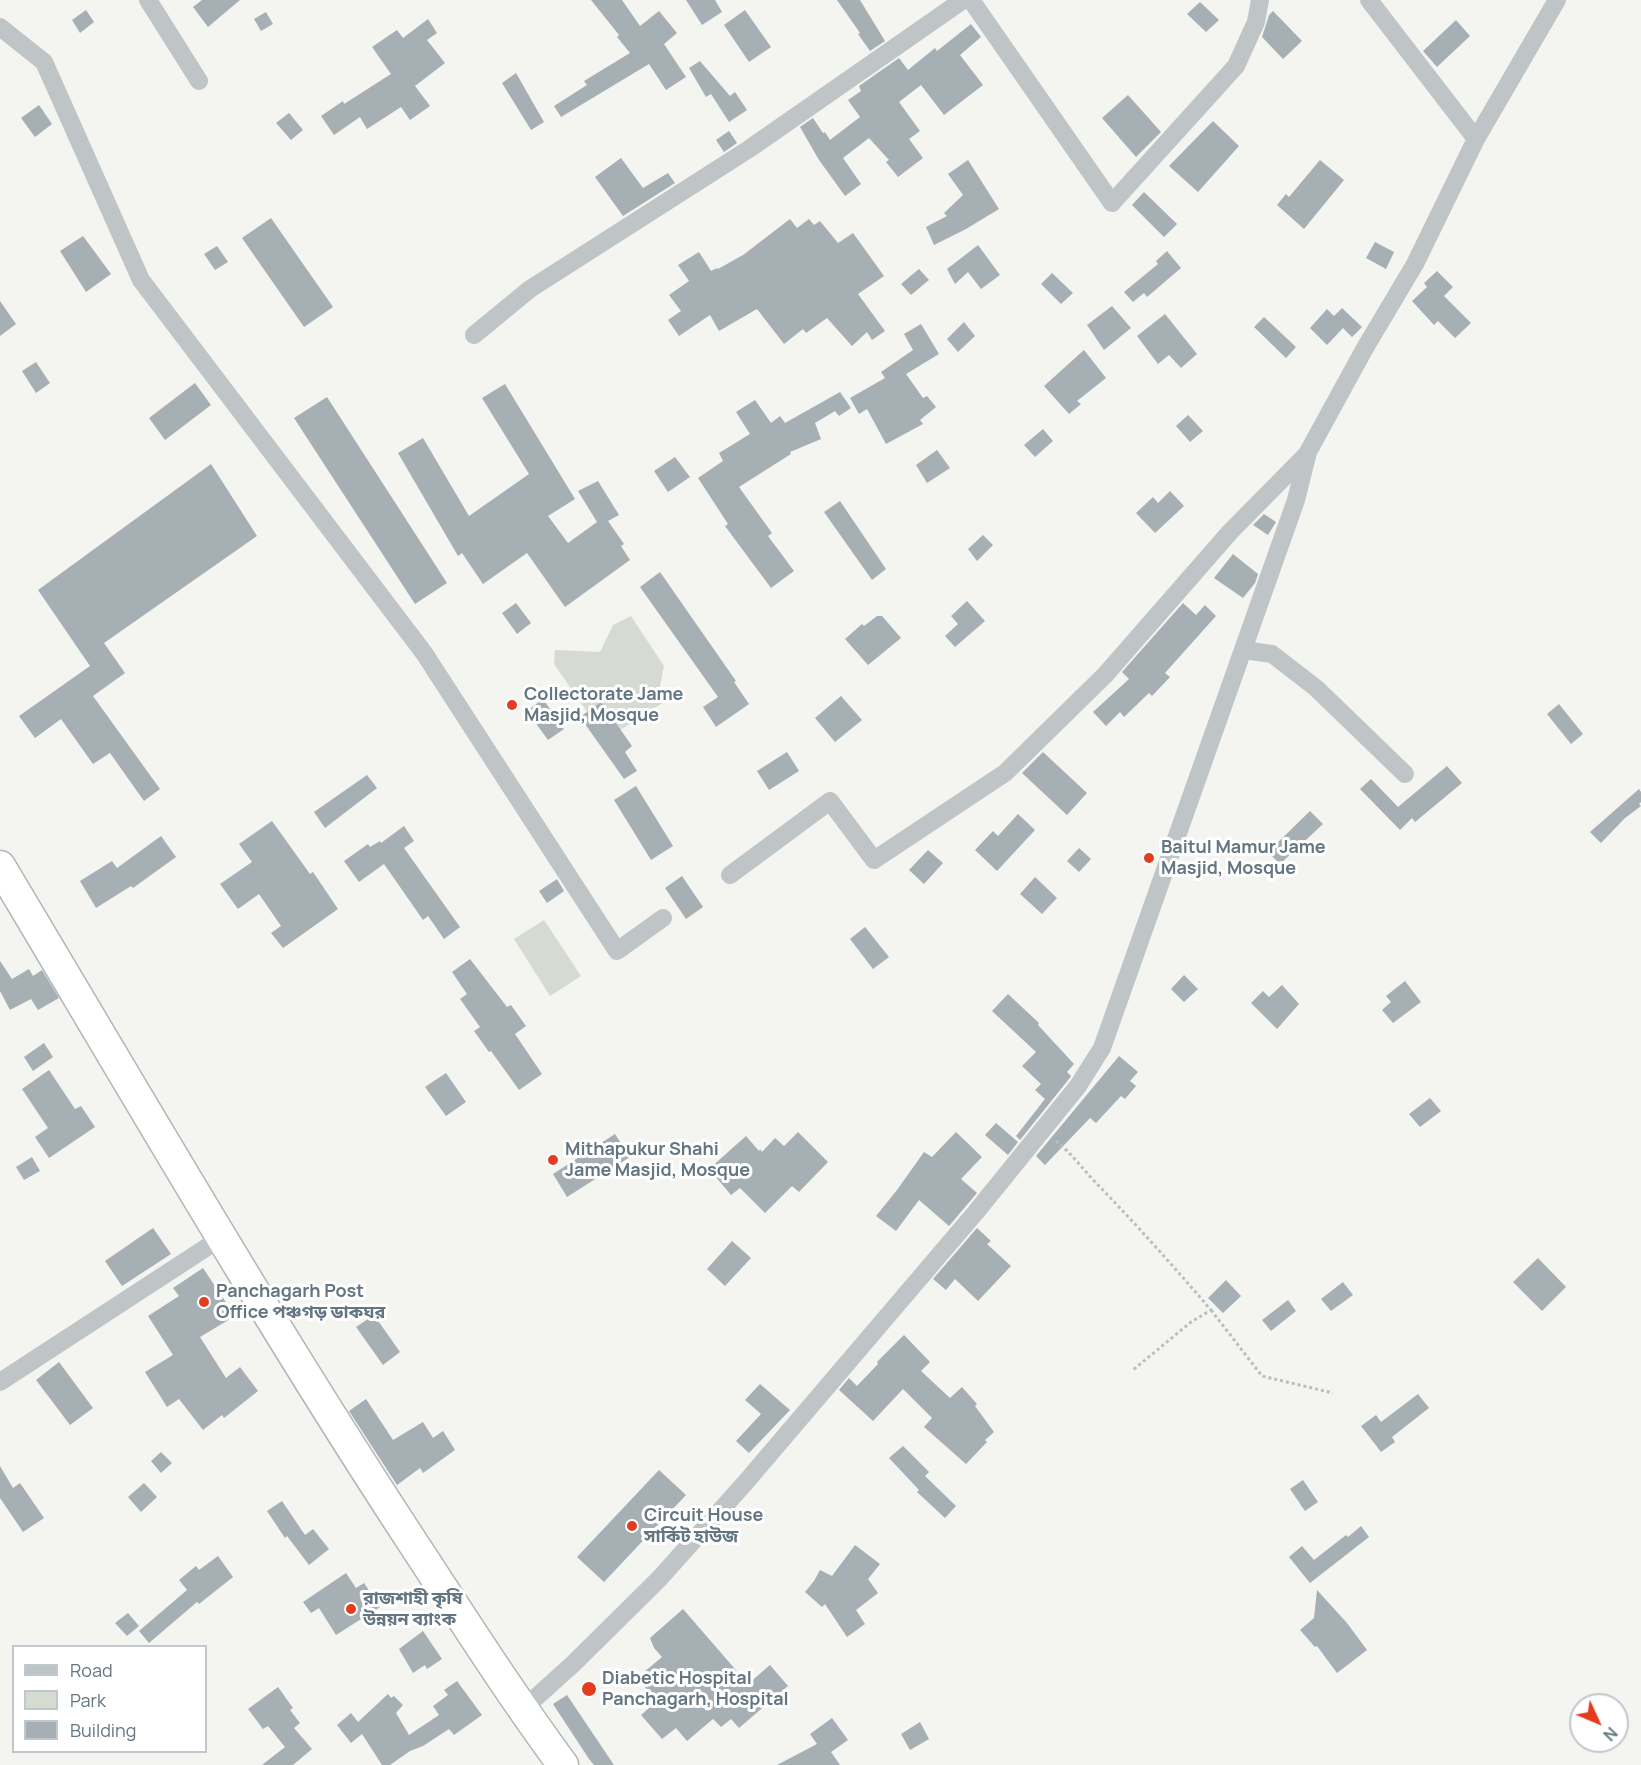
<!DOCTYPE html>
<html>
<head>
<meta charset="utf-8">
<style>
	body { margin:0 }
	#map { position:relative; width:1641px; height:1765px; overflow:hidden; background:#f4f4f0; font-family:Manrope,sans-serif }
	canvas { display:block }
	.legend { position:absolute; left:12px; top:1645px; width:195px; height:108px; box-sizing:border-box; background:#fff; border:2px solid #c1c8cd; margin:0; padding:8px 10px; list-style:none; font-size:18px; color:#637681 }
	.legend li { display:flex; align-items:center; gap:12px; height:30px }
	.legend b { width:30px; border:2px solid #c1c8cd }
	.north { position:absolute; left:1569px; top:1693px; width:60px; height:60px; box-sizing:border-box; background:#fff; border:2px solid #c1c8cd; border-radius:50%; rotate:134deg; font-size:16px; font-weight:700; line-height:24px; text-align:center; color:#637681 }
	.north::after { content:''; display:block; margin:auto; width:21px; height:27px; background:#e23d21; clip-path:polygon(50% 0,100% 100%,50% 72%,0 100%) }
</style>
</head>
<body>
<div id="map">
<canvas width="1641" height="1765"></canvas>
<ul class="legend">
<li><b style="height:8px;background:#bfc4c6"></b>Road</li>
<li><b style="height:16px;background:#d5dbd1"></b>Park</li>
<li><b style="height:16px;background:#a6afb3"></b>Building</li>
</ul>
<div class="north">N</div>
</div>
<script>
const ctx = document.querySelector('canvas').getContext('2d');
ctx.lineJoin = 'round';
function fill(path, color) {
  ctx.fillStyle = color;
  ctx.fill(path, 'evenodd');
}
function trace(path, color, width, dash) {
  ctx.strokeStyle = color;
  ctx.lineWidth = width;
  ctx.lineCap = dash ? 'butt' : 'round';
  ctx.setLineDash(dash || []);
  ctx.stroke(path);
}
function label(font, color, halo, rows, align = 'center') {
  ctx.font = font + ' Manrope,"Noto Sans Bengali",sans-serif';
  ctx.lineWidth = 6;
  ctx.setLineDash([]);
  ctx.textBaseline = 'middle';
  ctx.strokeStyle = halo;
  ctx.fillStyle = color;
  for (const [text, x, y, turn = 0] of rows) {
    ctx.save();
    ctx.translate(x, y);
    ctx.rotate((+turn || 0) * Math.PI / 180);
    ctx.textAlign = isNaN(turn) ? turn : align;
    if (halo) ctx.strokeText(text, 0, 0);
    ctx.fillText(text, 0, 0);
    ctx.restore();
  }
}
const green = new Path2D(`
	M631 616 664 666 659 691 670 698 606 739 554 664 555 650 600 652 613 625Z
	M544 920 581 976 550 996 514 939Z`);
const building = new Path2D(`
	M202 0H240L208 27 193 7Z
	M591 0H622L640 26 659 11 677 33 664 44 686 77 666 90 649 64 561 117 554 106 587 85 584 81 630 53 617 37 619 35Z
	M686 0H715L722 12 702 25Z
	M837 0H860L885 41 870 51 858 34 860 33Z
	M1200 2 1219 20 1206 32 1187 14Z
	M86 10 94 22 80 33 72 20Z
	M745 10 771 47 749 62 724 25Z
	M1273 11 1302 41 1283 59 1262 37 1269 15Z
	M266 12 273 24 261 31 254 19Z
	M428 19 437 33 427 40 445 63 415 86 430 106 410 120 401 107 367 129 360 117 334 135 321 116 343 101 344 104 391 74 372 47 397 30 403 38Z
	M1456 20 1470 36 1437 67 1423 51Z
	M971 24 981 37 960 55 983 85 944 115 921 85 899 102 920 131 909 139 923 158 898 177 886 162 889 160 869 138 843 158 861 184 845 196 819 160 800 127 813 118 823 133 825 132 830 140 860 117 848 100 861 91 859 86 899 58 908 70 935 48 937 51Z
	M700 61 730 96 735 92 747 110 729 122 711 94 706 97 689 68Z
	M516 73 544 122 531 130 502 83Z
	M1128 95 1161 132 1136 157 1102 118Z
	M39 105 52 124 35 137 21 118Z
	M289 113 303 130 291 140 276 123Z
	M1213 121 1239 146 1198 192 1169 166Z
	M729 131 737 143 724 152 716 140Z
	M621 158 643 188 668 173 675 183 623 216 595 177Z
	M968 160 999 209 966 229 934 245 926 227 947 216 944 213 963 195 948 174Z
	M1320 160 1344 180 1304 229 1277 205 1286 194 1289 197Z
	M1144 192 1177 224 1164 237 1132 205Z
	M271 218 333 307 304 327 242 238Z
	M790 219 797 228 809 219 814 225 820 221 838 243 853 233 884 276 858 294 885 331 872 340 867 332 852 346 827 318 806 333 803 329 784 344 757 309 719 331 710 315 679 336 668 320 681 311 669 295 689 281 678 265 699 252 711 271 717 268 718 269 743 255Z
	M83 236 111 274 86 292 60 251Z
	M1375 242 1394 252 1386 269 1366 258Z
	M978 245 1000 275 981 289 968 272 955 284 947 269Z
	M217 246 228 262 215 270 204 254Z
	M1167 251 1181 268 1147 297 1144 293 1133 302 1124 292 1158 264 1156 261Z
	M919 269 929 280 911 295 901 284Z
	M1437 271 1453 287 1444 296 1471 323 1455 338 1438 321 1434 325 1412 301 1427 287 1424 283Z
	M1052 273 1073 293 1061 304 1041 284Z
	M0 301 16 324 0 336Z
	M1112 306 1131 328 1104 350 1087 325Z
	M1342 308 1362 327 1352 337 1343 328 1327 345 1310 328 1327 309 1334 316Z
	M1165 314 1197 354 1181 368 1169 355 1158 364 1137 336Z
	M1264 317 1296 347 1286 358 1254 327Z
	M964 322 975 336 958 352 947 339Z
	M921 324 939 354 906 374 923 398 927 396 936 407 920 420 923 424 886 444 867 409 859 414 850 398 885 378 881 372 913 350 904 334Z
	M1084 350 1106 378 1077 401 1081 404 1069 414 1044 386Z
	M36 362 50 383 36 393 22 371Z
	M195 383 211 405 165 440 149 418Z
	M505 384 575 499 548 516 568 543 597 522 578 491 598 481 619 515 608 521 624 544 621 546 630 560 565 607 527 553 483 584 462 553 458 556 398 453 423 438 469 516 529 474 482 398Z
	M840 392 851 408 839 416 835 411 815 423 821 439 790 452 791 454 739 487 772 533 768 536 794 571 771 588 725 526 728 524 698 478 723 461 719 453 750 434 736 412 755 400 771 423 780 416 785 423Z
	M327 397 447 583 415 604 294 418Z
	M1188 415 1203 431 1190 442 1176 426Z
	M1043 429 1053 441 1035 457 1024 445Z
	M937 450 950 468 927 483 916 465Z
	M675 457 690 477 668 492 654 471Z
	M211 464 257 536 104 643 125 673 93 696 160 789 144 801 110 753 93 764 61 719 35 738 19 716 90 666 38 590Z
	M1170 491 1184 506 1155 533 1136 513 1153 497 1158 503Z
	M840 501 886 569 872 580 824 512Z
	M1264 514 1276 522 1268 535 1253 525Z
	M983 535 993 545 977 561 968 549Z
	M1233 554 1258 574 1255 583 1243 598 1214 578Z
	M660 572 736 681 734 682 749 704 716 727 703 707 718 697 640 587Z
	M967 601 985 621 955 647 945 636 958 624 951 616Z
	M516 603 531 623 517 634 502 613Z
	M1183 603 1196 615 1205 605 1216 616 1165 673 1170 677 1152 696 1149 693 1124 717 1120 712 1106 726 1093 712 1129 679 1122 672Z
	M877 616H882L901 638 868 665 845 639 862 624 864 626Z
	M841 696 862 720 835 742 815 718Z
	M543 699 564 729 548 740 527 711Z
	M601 702 632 746 625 752 637 771 624 779 580 717Z
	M1559 704 1583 734 1571 744 1547 714Z
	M787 752 799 771 769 790 757 771Z
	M1043 752 1087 793 1067 815 1022 773Z
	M1447 766 1462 783 1415 822 1412 818 1400 830 1360 789 1371 779 1398 807Z
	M367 775 377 788 325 828 314 812Z
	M636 786 673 846 651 860 614 800Z
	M1639 789 1641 792V802L1639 804 1641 806 1625 818 1601 843 1590 832Z
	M1310 811 1323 824 1280 864 1268 852Z
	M1018 814 1035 830 997 871 975 850 993 831 998 836Z
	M272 821 310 874 313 872 338 909 283 948 271 933 281 926 259 894 238 909 220 884 252 862 239 844Z
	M404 826 414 841 404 848 460 927 444 939 428 916 423 920 384 864 359 882 344 861 368 844 370 847 380 841 381 843Z
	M161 836 176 857 133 888 131 886 96 908 80 881 112 861 117 868Z
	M1079 848 1091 859 1079 872 1067 861Z
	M928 850 943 863 924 884 909 870Z
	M682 876 703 907 686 919 665 888Z
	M1035 877 1057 898 1042 914 1020 894Z
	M557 879 564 891 547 903 539 891Z
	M865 927 889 957 873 969 850 939Z
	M470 959 507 1007 511 1005 526 1026 515 1034 542 1074 519 1090 491 1051 489 1052 474 1031 480 1027 460 999 467 994 452 972Z
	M0 961 12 979 29 969 33 976 42 970 59 998 38 1010 31 999 10 1010 0 991Z
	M1184 975 1198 989 1184 1002 1171 989Z
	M1405 981 1421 1002 1393 1023 1382 1010 1391 1002 1386 996Z
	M1282 985 1299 1004 1277 1029 1251 1003 1263 991 1269 997Z
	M1008 994 1039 1023 1038 1025 1074 1064 1067 1072 1071 1076 1069 1079 1020 1140 1016 1136 1045 1099 1035 1090 1041 1084 1022 1066 1036 1052 992 1011Z
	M44 1043 53 1057 33 1071 24 1057Z
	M1119 1056 1138 1072 1130 1081 1136 1086 1125 1099 1121 1096 1096 1123 1090 1118 1045 1165 1036 1156Z
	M49 1070 75 1109 81 1106 95 1127 49 1158 35 1137 48 1128 22 1089Z
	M446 1073 466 1102 446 1116 425 1087Z
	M1430 1098 1441 1111 1420 1127 1409 1114Z
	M996 1123 1018 1142 1008 1155 985 1135Z
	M798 1132 828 1162 799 1192 792 1186 765 1213 740 1188 731 1195 709 1169 746 1136 759 1151 760 1149 762 1152 775 1138 784 1146Z
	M956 1132 982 1157 961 1179 977 1193 949 1226 919 1200 896 1231 876 1216 897 1190 924 1152 932 1157Z
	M615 1134 630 1157 567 1197 553 1174Z
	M32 1157 40 1171 24 1180 16 1167Z
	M153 1228 171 1254 122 1286 105 1261Z
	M977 1228 991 1241 987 1244 1011 1266 978 1301 955 1279 946 1290 933 1279Z
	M732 1241 751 1258 725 1286 707 1269Z
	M1538 1258 1566 1287 1542 1311 1513 1282Z
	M203 1268 235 1316 200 1337 226 1378 240 1367 258 1391 224 1418 222 1415 203 1430 179 1399 167 1407 145 1372 173 1355 148 1316 179 1296 173 1288Z
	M1226 1280 1241 1296 1223 1313 1208 1298Z
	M1343 1282 1353 1295 1331 1311 1321 1299Z
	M1288 1300 1296 1311 1271 1331 1262 1320Z
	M374 1315 400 1352 383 1365 356 1327Z
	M904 1335 930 1362 921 1371 950 1398 962 1387 977 1404 975 1406 994 1432 985 1440 987 1442 966 1464 924 1427 932 1418 903 1389 873 1421 839 1390 849 1378 857 1386 878 1364 877 1362Z
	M59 1362 93 1408 70 1425 36 1380Z
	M760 1384 790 1410 749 1453 736 1441 761 1414 745 1400Z
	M1418 1394 1429 1408 1392 1437 1395 1442 1381 1452 1361 1426 1376 1415 1381 1422Z
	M366 1399 393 1440 423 1422 433 1438 443 1431 455 1450 423 1473 420 1468 397 1485 349 1411Z
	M903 1446 929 1472 925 1476 956 1506 945 1518 917 1492 919 1490 889 1458Z
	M161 1452 172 1463 161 1473 151 1461Z
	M0 1466 13 1488 20 1483 44 1518 23 1532 0 1498Z
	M659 1470 686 1495 604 1582 577 1557Z
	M1303 1480 1318 1502 1305 1511 1290 1489Z
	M144 1483 157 1497 141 1512 128 1497Z
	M282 1501 305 1535 313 1529 329 1549 309 1565 287 1536 285 1538 267 1511Z
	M1361 1526 1369 1537 1310 1583 1289 1557 1302 1546 1314 1560 1346 1535 1348 1537Z
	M855 1545 880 1564 868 1579 878 1593 856 1610 865 1624 847 1637 825 1604 822 1607 805 1592 814 1581 820 1570 832 1576Z
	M218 1556 233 1577 199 1604 197 1602 149 1643 139 1631 187 1590 179 1580 196 1566 199 1570Z
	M346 1573 356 1588 364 1583 380 1607 336 1635 319 1608 311 1613 303 1602Z
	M1317 1590 1347 1623 1367 1650 1337 1673 1317 1646 1315 1647 1300 1630 1314 1618Z
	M683 1609 748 1684 770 1665 788 1686 739 1728 731 1719 721 1727 713 1719 687 1741 676 1728 662 1739 641 1715 657 1701 637 1678 662 1657 654 1648 650 1638Z
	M128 1613 139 1626 127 1636 115 1623Z
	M423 1631 442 1659 427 1669 425 1665 413 1673 399 1649Z
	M457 1681 482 1715 454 1735 449 1729 423 1746 410 1751 390 1765H382L362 1734 351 1743 337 1725 351 1713 358 1722 388 1694 391 1698 394 1696 403 1705 396 1713 409 1735 439 1715 433 1706 448 1695 444 1690Z
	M278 1687 293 1708 290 1710 300 1723 294 1728 312 1749 293 1765H262L285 1747 268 1726 263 1729 248 1709Z
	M567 1695 614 1765H594L589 1759 553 1704Z
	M832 1718 848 1740 831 1752 840 1765H777L817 1744 810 1734Z
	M920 1722 929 1739 910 1750 901 1734Z`);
const path = new Path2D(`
	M1056 1141C1071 1153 1083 1169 1097 1184 1136 1224 1174 1267 1211 1310L1191 1322 1133 1370
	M1211 1310 1262 1376 1333 1393`);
const minor = new Path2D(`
	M148 0 199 81
	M971 0 1112 203 1236 66 1256 22 1260 0
	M1369 0 1476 139
	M0 27 44 62 141 280 424 653 617 951 663 918
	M474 335 530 289 749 149 963 0
	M1243 650 1272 654 1316 688 1405 774
	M730 875 830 801 874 860 1005 773 1105 675 1230 532 1307 454
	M0 1382 221 1238
	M522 1710 573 1664 659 1579 745 1483 976 1212 1078 1086 1102 1048 1296 500 1308 452 1365 348 1415 264 1476 139 1557 0`);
const trunk = new Path2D(`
	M0 866C135 1092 267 1320 411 1540 461 1616 509 1692 563 1765`);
const markers = [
	[512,705,6,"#e23d21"],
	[1149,858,6,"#e23d21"],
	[553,1160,6,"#e23d21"],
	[204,1302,6,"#e23d21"],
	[632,1526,6,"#e23d21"],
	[351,1609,6,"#e23d21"],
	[589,1689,8,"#e23d21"]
];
const poiNames = [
	["Collectorate Jame",524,695],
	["Masjid, Mosque",524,716],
	["Baitul Mamur Jame",1161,848],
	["Masjid, Mosque",1161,869],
	["Mithapukur Shahi",565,1150],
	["Jame Masjid, Mosque",565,1171],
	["Panchagarh Post",216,1292],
	["Office পঞ্চগড় ডাকঘর",216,1313],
	["Circuit House",644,1516],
	["সার্কিট হাউজ",644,1537],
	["রাজশাহী কৃষি",363,1599],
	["উন্নয়ন ব্যাংক",363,1620],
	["Diabetic Hospital",602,1679],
	["Panchagarh, Hospital",602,1700]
];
fill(green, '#d5dbd1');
fill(building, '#a6afb3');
trace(trunk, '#b2b6b8', 33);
trace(path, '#bbbdbf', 3, [3, 3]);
trace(minor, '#bfc4c6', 18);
trace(trunk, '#fff', 30);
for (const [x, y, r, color] of markers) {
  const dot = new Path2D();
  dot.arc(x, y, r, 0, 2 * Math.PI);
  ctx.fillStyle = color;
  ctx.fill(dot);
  trace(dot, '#fff', 2);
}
label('bold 18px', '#637681', '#fff', poiNames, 'left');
</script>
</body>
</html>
